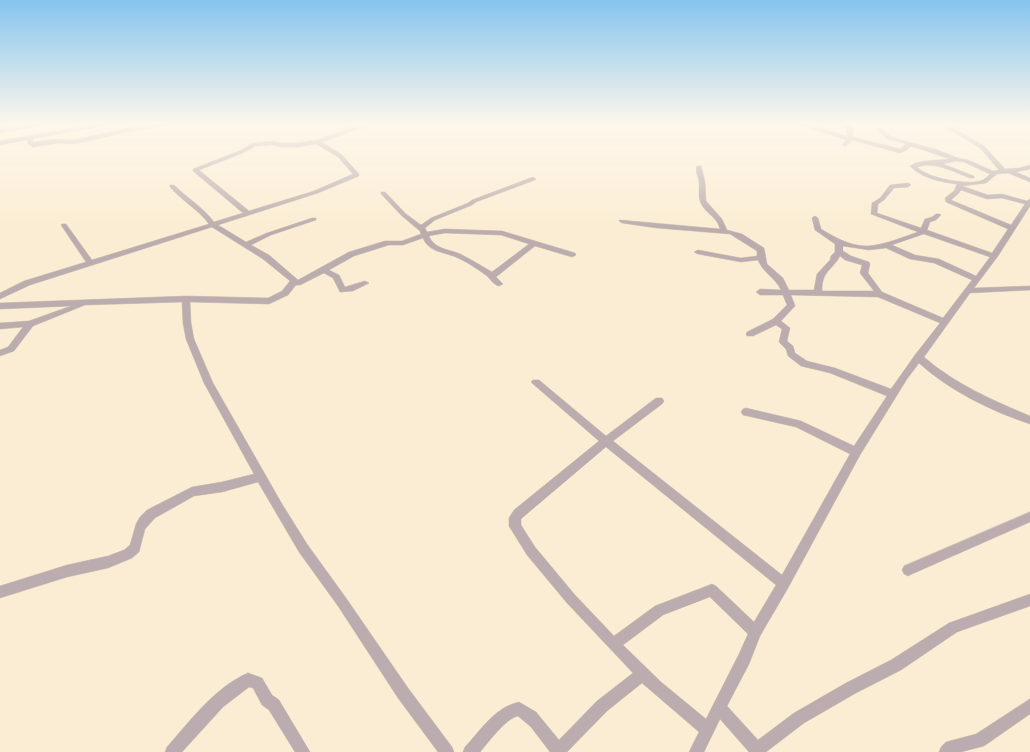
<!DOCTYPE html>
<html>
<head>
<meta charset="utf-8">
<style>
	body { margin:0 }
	canvas { display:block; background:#fbedd3 }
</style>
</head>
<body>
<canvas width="1030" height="752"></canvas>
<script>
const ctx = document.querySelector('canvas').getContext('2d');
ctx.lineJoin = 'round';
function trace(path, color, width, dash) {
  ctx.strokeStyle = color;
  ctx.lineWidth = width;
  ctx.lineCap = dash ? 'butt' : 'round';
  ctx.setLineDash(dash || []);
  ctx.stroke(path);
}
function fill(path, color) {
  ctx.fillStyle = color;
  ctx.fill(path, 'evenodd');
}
const minor = new Path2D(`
	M35 124H49L0 133V129Z
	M99 124H112L32 139 33 142 59 139 74 140 123 129 158 124H172L123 133 74 144 59 143 33 147 28 144 27 140 0 145V141Z
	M364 124H373L322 142 342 155 359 174V176L318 193 218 225 246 242 267 233 312 218H316V220L271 235 251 245 269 255 298 280 349 252 385 241H402L421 234 420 231 402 216 381 194V192H385L406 214 421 225 431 218 468 203 472 200 533 177 536 179 535 180 476 202 472 205 435 220 425 228 427 232 445 229 502 231 575 253 576 255 572 257 535 246 496 277 503 284 499 286C494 285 491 280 487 276 479 270 467 262 458 258 446 252 429 253 423 238L403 245H389L354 256 329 270 339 275 345 287 365 281 369 283 353 291 340 292 333 278 324 273 300 285H296L288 295 269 304 190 302 191 323 194 339 213 383 282 504 307 544 346 598 408 688 452 747 454 752H438L398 698 338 606 299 552 258 482 222 492 194 496 155 518 145 529 139 552 132 558 108 568 67 577 0 598V586L67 565 108 556 124 550 130 545 136 524 140 517 147 510 192 487 222 482 254 474 204 383 186 339 183 323 182 302 85 305 33 326 14 351 0 356V350L8 347 23 327 0 329V323L29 321 71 306 0 309V303L186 296 268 298 282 291 290 281 263 259 212 227 30 285 0 299V293L24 281 86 262 61 225 62 224H66L92 260 209 224C198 209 182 201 170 187V185H174C187 198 203 207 214 222L243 213 193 171V169L239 151 253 143 274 141 281 143H298L316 140ZM316 144 338 157 353 174 314 191 249 211 199 170 243 153 256 146 274 145 280 147H298ZM445 233 501 235 529 244 492 272C483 267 474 261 464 256 453 249 435 251 429 236Z
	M797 124H806L847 136V130L844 124H850L853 130V137L900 149 906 144 887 139 878 130 881 128 891 137 935 149 958 158 968 160 993 171 999 170 980 148 940 124H947L984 146 1005 169 1019 168 1030 165V169L1016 172 1030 178V182L1008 173 997 174 986 183 962 186 988 195 1002 194 1027 201 1030 199V206L998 256 974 288 1030 286V290L970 293 924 357C955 384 992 400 1030 416V424C991 411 950 391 919 363L907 379 860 455 788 588 760 636 749 664 727 706 758 740 794 713 846 683 891 660 949 623 1030 594V606L957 632 901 670 856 693 804 723 766 752H749L720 719 704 752H689L699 732 642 683 607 711 567 752H550L531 727 518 716C505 719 489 742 480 752H463L465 747C481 730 495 707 519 702L536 712 559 740 597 701 633 673 567 603 527 555 509 526V518L514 510 599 441 533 384 531 382 533 380H539L606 436 656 398H662L664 401 662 404 613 441 782 575 850 454 796 427 743 415 741 412 743 409 746 408 801 421 854 446 887 396 830 373 801 366 788 356 786 349 779 342 782 329 776 325 753 336H747L746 334 747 332 773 319 787 305 783 295H760L756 292 760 289 781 290C775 277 763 273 758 260L741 262 698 254 694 252 698 250 741 258 757 256V251L730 234 657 228 622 223 619 221 620 220 720 229C717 216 704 213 700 201 698 194 700 188 699 181 698 176 695 171 697 166H701L705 182 706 201 722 219 727 230 742 234 764 248 767 264 783 278 789 290H814L817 274 830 260 831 256 835 252V244L815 230 812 218 813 217 815 216 818 218 821 229C863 255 874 247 918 232L871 214 872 203 880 198 890 185 908 183 911 185 908 187 894 188 884 200 878 204 877 213 921 228 925 219 932 217 936 214H940L941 215 936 220 930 222 927 230 992 253 1008 229 946 202 945 198 954 191 957 184C939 182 922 178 910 166 921 159 937 161 950 159L911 146 905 151 900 153 852 140 845 147 842 145 846 140ZM956 161 964 162 990 174C987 177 984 180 980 181 966 185 927 178 917 167 935 161 953 172 970 178H974V176L943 164ZM961 190 987 199 1002 198 1025 204 1011 225 951 200 959 193ZM924 234 990 257 976 276 939 259 915 255 892 245ZM843 246 869 250 886 248 910 259 934 263 972 280 943 318 882 292 868 273 870 264 869 262 851 256 843 251ZM840 256 845 260 862 265 860 273 874 291H822C822 270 832 271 840 256ZM791 295 878 297 940 323 915 355 891 389 835 368 807 361 795 353 793 346 787 341 790 328 781 321 795 306ZM606 447 776 585 754 622 716 586 712 584 655 606 614 636 575 595 535 547 521 525V519ZM710 597 748 634 739 654 706 719 661 682 623 645 663 615Z
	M866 124H873L874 125 871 127Z
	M1030 512V522L912 574 908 576 904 574 902 570 904 566Z
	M248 673 262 678 272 695 279 700 310 752H295L269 710 262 705 253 688 249 687 223 707 182 752H165L167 747C190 721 215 687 248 673Z
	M1030 699V714L984 746 961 752H939L941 747 946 742 976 734Z`);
trace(minor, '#d8cbb4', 1);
fill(minor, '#bbadaf');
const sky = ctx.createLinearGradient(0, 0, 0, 229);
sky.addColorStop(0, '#86c4ef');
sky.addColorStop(0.54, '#fdf7eb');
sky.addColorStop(1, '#fdf7eb00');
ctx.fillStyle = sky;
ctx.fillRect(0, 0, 1030, 229);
</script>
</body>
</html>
